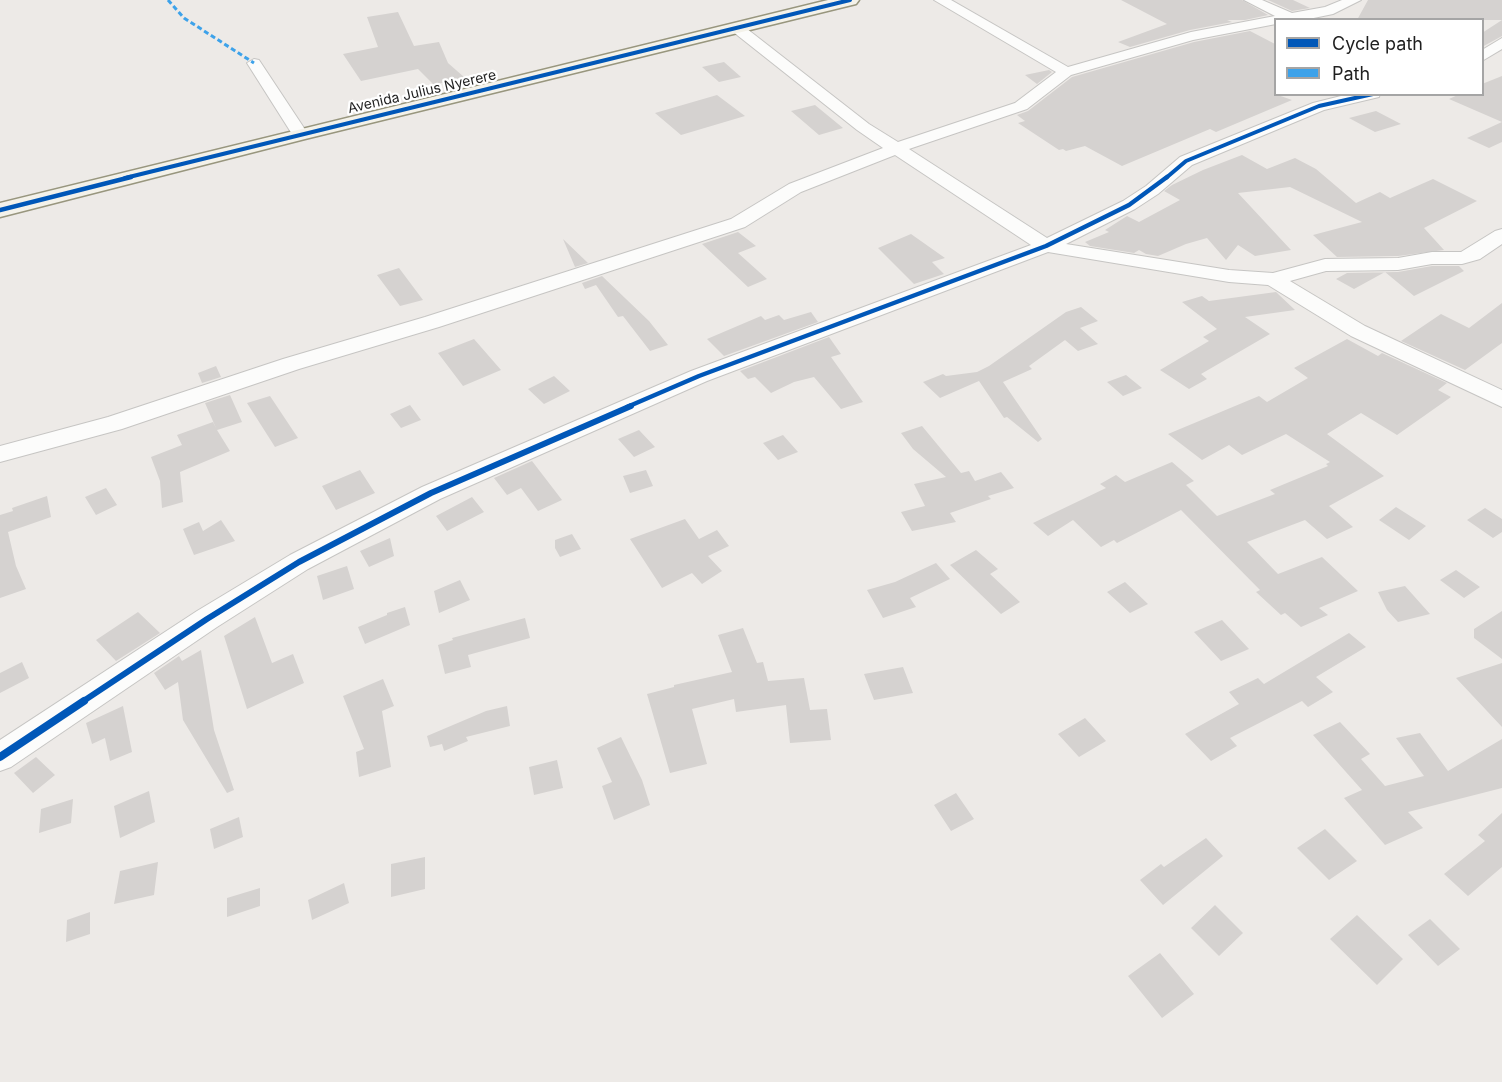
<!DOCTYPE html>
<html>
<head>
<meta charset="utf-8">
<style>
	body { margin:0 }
	#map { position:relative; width:1502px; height:1082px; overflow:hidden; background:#edeae7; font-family:Inter,sans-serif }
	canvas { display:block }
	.legend { position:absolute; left:1274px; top:18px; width:210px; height:78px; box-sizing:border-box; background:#fff; border:2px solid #a5a5a5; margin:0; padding:8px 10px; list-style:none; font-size:18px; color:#1f1f1f }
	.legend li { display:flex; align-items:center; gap:12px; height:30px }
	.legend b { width:30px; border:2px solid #a5a5a5 }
</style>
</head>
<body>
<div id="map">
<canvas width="1502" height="1082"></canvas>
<ul class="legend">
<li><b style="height:8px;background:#0057b8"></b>Cycle path</li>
<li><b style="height:8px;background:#3da2ea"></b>Path</li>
</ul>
</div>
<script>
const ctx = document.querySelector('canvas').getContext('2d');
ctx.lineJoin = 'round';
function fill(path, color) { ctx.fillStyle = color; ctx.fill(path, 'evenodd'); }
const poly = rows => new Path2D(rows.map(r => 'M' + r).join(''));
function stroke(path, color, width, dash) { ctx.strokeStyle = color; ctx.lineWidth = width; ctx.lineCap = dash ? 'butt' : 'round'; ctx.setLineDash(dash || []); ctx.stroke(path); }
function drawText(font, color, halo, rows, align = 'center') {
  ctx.font = font + ' Inter,sans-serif'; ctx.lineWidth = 4.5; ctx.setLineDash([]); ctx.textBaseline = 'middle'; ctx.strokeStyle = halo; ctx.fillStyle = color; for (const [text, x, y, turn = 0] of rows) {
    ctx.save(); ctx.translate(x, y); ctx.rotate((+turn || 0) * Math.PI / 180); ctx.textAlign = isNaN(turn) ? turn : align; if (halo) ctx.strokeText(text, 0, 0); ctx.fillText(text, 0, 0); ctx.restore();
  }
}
fill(poly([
	[1121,0,1242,0,1268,15,1245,20,1227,20,1232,22,1190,30,1130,47,1118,42,1167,24],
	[1268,0,1293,0,1310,8,1292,11],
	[1368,0,1502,0,1502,20,1357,20],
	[398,12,414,46,439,42,448,63,464,77,434,85,418,69,361,81,343,54,378,47,367,17],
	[1502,20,1502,36,1482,47,1482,33],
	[1250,31,1275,44,1275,94,1292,100,1216,132,1210,129,1122,166,1085,146,1066,151,1063,149,1059,150,1018,123,1025,121,1017,115,1028,111,1072,77,1194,42],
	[724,62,741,77,719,82,702,67],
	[1049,70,1052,72,1037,84,1025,75],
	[1502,76,1502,122,1449,99,1460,94,1482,94,1482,84],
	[717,95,745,116,681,135,655,113],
	[815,105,843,128,819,135,791,111],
	[1376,111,1401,124,1375,132,1349,118],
	[1502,122,1502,142,1489,148,1467,138],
	[1242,155,1267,169,1295,158,1316,169,1356,203,1380,192,1390,198,1433,179,1477,201,1424,228,1444,250,1398,256,1337,257,1313,235,1362,222,1290,187,1238,193,1291,250,1255,256,1238,245,1226,260,1207,238,1186,244,1158,256,1146,254,1139,250,1134,253,1090,246,1085,242,1109,232,1105,230,1127,216,1139,222,1180,200,1164,191,1172,185,1203,170],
	[738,232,756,246,738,253,767,279,748,287,702,244],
	[911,234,945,258,932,262,944,274,914,284,878,248],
	[563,239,588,263,575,267],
	[1432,266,1459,266,1464,271,1414,296,1385,272,1354,289,1336,279,1347,273,1398,272],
	[399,268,423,300,400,306,377,275],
	[602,276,649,321,668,345,650,351,623,316,618,317,596,285,585,289,582,283],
	[1276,292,1295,310,1245,317,1270,334,1201,374,1207,379,1189,389,1160,370,1209,341,1203,337,1217,329,1182,302,1202,296,1209,301],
	[1502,303,1502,343,1465,370,1401,341,1441,314,1469,328],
	[1081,307,1098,321,1080,328,1098,344,1078,351,1065,340,1029,366,1032,369,1003,382,1042,439,1038,442,1007,417,1004,418,979,381,940,398,923,382,943,374,946,376,977,372,989,366,1066,312],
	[811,312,818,322,724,356,707,339,761,316,765,320,779,315,784,320],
	[829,337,841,354,831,357,863,402,841,409,814,377,794,382,771,393,755,377,748,379,740,371],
	[474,339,501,370,463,386,438,353],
	[1347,339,1378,356,1382,353,1447,383,1438,390,1451,397,1397,435,1361,413,1327,434,1384,476,1329,506,1353,527,1327,539,1305,520,1247,542,1278,574,1322,557,1358,591,1319,608,1328,615,1301,627,1285,613,1281,615,1256,592,1260,590,1181,510,1117,543,1114,540,1101,547,1073,520,1048,536,1033,523,1106,488,1100,484,1116,475,1125,482,1172,462,1194,481,1186,485,1217,516,1275,494,1270,490,1328,466,1326,464,1330,462,1286,434,1242,455,1229,445,1202,460,1168,434,1259,396,1267,402,1308,378,1294,368],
	[216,366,221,377,202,383,198,373],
	[1126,375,1142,388,1123,396,1107,382],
	[554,376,570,391,544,404,528,389],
	[230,395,242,422,217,430,230,451,180,472,183,502,162,508,160,481,151,457,182,445,177,435,213,422,216,428,205,403],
	[270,396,298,438,275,447,247,403],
	[410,405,421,420,401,428,390,414],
	[922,426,961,473,969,471,975,481,1001,472,1014,488,988,496,991,499,950,513,956,522,912,531,901,512,925,506,914,484,946,477,913,449,901,433],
	[639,430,655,447,634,457,618,439],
	[783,435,798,452,778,460,763,443],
	[532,461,562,500,538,511,521,488,507,495,494,478],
	[360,470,375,493,336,510,322,486],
	[646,470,653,486,630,493,623,476],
	[106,488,117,505,96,515,85,497],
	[47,496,51,517,8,532,16,566,26,589,0,598,0,515,13,511,12,508],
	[472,497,484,512,447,531,436,516],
	[1396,507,1426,526,1409,540,1379,520],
	[1485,508,1502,519,1502,532,1493,538,1467,520],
	[685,519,699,539,717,530,729,546,708,556,722,571,702,584,692,573,662,588,630,539],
	[221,520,235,541,194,555,183,529,199,522,203,531],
	[572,534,581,549,560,557,555,548,555,540],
	[390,538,394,556,369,567,360,551],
	[976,550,998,569,990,574,1020,602,1001,614,950,565],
	[936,563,950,579,910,598,916,607,883,618,867,590,895,582],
	[347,566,354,589,323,600,317,576],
	[1456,570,1480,587,1464,598,1440,580],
	[460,580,470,600,439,613,434,591],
	[1125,582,1148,604,1130,613,1107,592],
	[1405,586,1430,614,1398,622,1387,610,1378,592],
	[405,607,410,625,365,644,358,627,387,615,387,613],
	[1502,611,1502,659,1474,638,1474,629],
	[138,612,160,633,116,661,96,640],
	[255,617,272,663,293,654,304,683,247,709,224,636],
	[525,618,530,638,468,655,471,667,445,674,438,645,453,640,452,638],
	[1222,620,1249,649,1221,661,1194,632],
	[743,628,757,663,763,662,768,681,804,678,810,710,827,709,831,740,790,743,786,705,736,712,734,699,692,709,707,764,670,773,647,694,674,687,674,685,732,672,718,635],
	[1349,633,1366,647,1316,677,1333,692,1308,707,1302,701,1230,738,1237,746,1211,761,1185,734,1239,704,1229,692,1258,678,1264,684],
	[201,650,214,730,234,790,227,793,183,720,178,682,165,690,154,673,179,656,182,661],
	[22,662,29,678,0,693,0,673],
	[1502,663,1502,727,1456,678],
	[903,667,913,693,874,700,864,674],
	[383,679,394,706,382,711,391,767,359,777,356,752,364,749,343,696],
	[123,706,132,752,110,761,105,738,92,744,86,723],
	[507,706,510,726,466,737,468,741,444,751,442,744,430,747,427,736,486,711],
	[1085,718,1106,741,1079,757,1058,734],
	[1340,722,1370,754,1361,759,1385,786,1424,776,1396,738,1420,733,1448,771,1502,739,1502,788,1408,812,1423,828,1385,845,1344,798,1362,790,1313,735],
	[621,737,642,780,650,805,614,820,602,786,612,782,597,748],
	[36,757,55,775,33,793,14,773],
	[557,760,563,788,534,795,529,767],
	[149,791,155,822,120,838,114,806],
	[956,793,974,819,951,831,934,805],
	[73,799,71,823,39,833,41,809],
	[1502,813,1502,867,1468,896,1444,874,1485,841,1478,835],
	[239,817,243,837,214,849,210,829],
	[1325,829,1357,861,1329,880,1297,848],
	[1206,838,1223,856,1163,905,1140,880,1161,864,1164,867],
	[425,857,425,889,391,897,391,864],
	[158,862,154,895,114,904,120,871],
	[344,883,349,903,312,920,308,900],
	[260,888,260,906,227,917,227,898],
	[1215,905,1243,933,1219,956,1191,928],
	[90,912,90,934,66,942,67,920],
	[1357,915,1403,959,1377,985,1330,939],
	[1430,919,1460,949,1438,966,1408,935],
	[1160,953,1194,994,1162,1018,1128,976]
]), '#d5d2d0');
const street = poly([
	[934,0,951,0,1068,67,1191,32,1275,16,1244,0,1262,0,1292,13,1325,7,1342,0,1361,0,1333,14,1304,20,1276,20,1276,24,1193,40,1071,75,1027,109,909,149,1047,238,1123,201,1146,186,1180,157,1313,103,1349,94,1380,94,1379,97,1324,110,1192,165,1158,194,1135,209,1066,244,1229,270,1273,273,1325,259,1398,258,1432,252,1461,252,1495,231,1502,229,1502,244,1480,259,1462,264,1432,264,1398,270,1326,271,1290,281,1365,326,1502,390,1502,407,1351,336,1268,285,1229,282,1048,252,707,381,440,499,308,569,217,627,11,767,0,771,0,740,197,611,290,555,422,487,691,371,1031,245,895,155,801,192,745,227,439,327,299,369,122,429,0,462,0,446,108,417,283,359,425,317,731,219,789,184,883,148,857,130,732,31,730,28,732,25,742,25,869,124,898,142,1015,103,1056,72,934,0],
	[1502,38,1502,49,1482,61,1482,50,1502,38],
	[254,59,259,60,308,134,306,138,300,139,292,134,247,63,254,59]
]);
const secondary = poly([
	[828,0,859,0,856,4,305,139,0,217,0,203,828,0]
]);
stroke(street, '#c6c5c3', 2);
stroke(secondary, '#98967e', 3);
fill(street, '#fcfcfb');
fill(secondary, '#f4f2ea');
stroke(poly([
	[168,0,184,18,254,63]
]), '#3da2ea', 3, [5, 3]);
stroke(poly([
	[125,178,850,0],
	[1166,178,1186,161,1319,106,1373,94]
]), '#0057b8', 4);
stroke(poly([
	[0,210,131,177],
	[627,407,699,376,1046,246,1129,205,1167,177]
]), '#0057b8', 4.5);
stroke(poly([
	[82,702,207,619,299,562,431,493,631,406]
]), '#0057b8', 6);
stroke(poly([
	[0,757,84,701]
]), '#0057b8', 8);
drawText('14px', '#1f1f1f', '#fff', [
	["Avenida Julius Nyerere",422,92,-13]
]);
</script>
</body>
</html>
